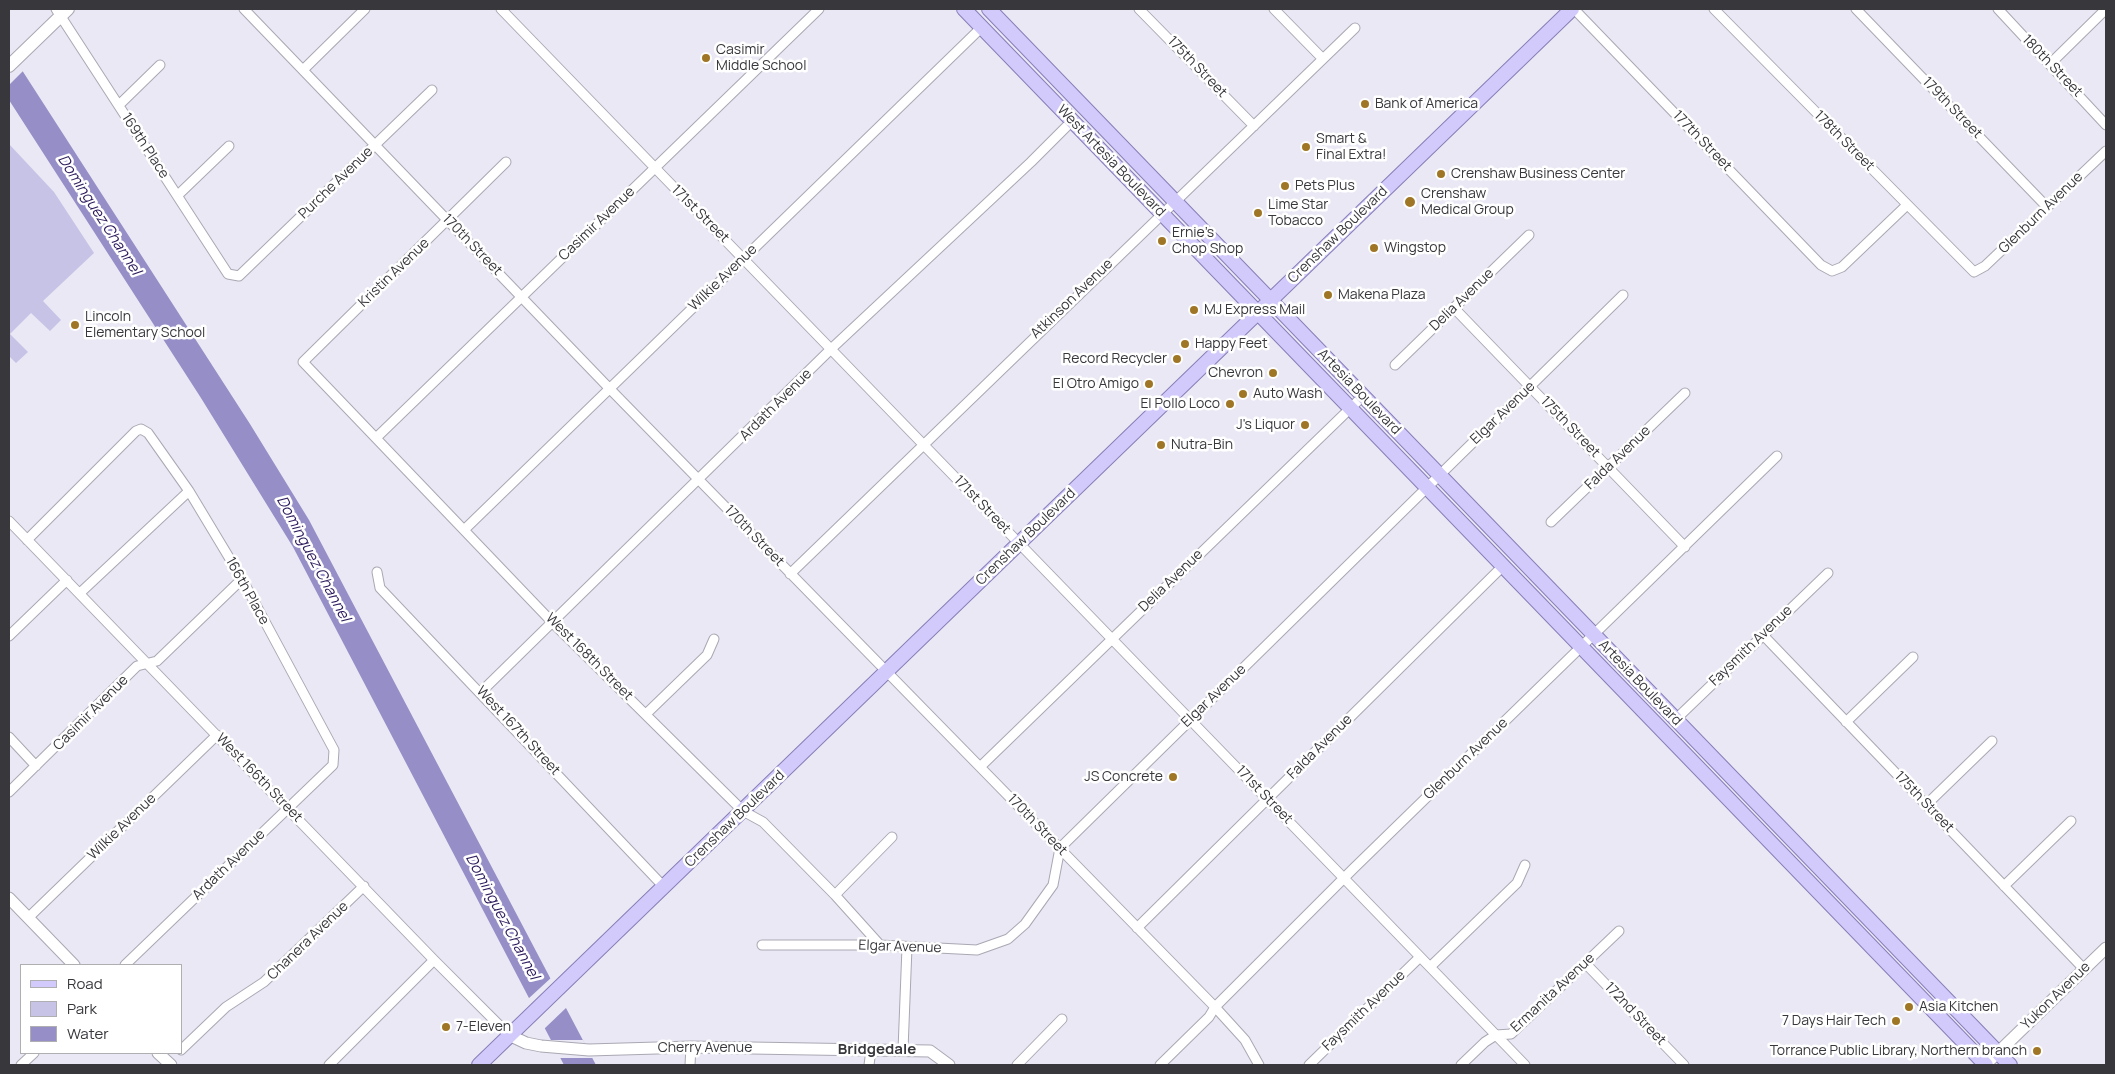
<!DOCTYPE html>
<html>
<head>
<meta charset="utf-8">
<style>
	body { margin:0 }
	#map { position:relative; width:2115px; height:1074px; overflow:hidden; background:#e9e8f4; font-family:Manrope,sans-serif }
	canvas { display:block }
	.frame { position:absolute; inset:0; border:10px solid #38373c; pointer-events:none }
	.legend { position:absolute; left:20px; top:964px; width:162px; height:90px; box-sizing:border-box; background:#fff; border:1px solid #afafb1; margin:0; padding:6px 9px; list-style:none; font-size:15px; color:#38373c }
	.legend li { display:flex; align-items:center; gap:10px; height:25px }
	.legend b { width:25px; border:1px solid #afafb1 }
</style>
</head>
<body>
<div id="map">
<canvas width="2115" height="1074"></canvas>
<div class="frame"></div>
<ul class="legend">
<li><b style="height:6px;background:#d1cafb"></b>Road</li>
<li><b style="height:14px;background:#c7c3e7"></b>Park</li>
<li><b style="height:14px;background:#968fc7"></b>Water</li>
</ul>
</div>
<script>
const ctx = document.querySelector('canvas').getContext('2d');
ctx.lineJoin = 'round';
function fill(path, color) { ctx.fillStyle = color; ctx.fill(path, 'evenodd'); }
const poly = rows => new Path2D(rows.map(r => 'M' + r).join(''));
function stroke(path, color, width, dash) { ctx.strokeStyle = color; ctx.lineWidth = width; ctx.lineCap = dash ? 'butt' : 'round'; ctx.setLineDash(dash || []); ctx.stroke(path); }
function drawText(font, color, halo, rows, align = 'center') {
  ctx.font = font + ' Manrope,sans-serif'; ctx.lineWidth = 5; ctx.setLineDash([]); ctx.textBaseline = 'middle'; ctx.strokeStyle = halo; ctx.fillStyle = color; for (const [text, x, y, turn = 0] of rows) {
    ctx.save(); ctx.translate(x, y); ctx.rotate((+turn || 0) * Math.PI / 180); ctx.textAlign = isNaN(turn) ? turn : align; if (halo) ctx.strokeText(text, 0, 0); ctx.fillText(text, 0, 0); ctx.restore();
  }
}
fill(poly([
	[9,144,54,192,94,253,43,301,61,320,50,331,31,313,10,334,28,352,16,363,9,356]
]), '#c7c3e7');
fill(poly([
	[9,50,250,424,309,520,596,1065,564,1065,293,547,201,398,9,100]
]), '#968fc7');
fill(poly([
	[10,49,24,70,9,85,9,50],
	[552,977,567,1007,544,1029,528,999],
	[549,1040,583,1040,593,1058,558,1058]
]), '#e9e8f4');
const minor = poly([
	[56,9,228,274,239,276,432,90],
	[244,9,609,388,1215,1007,1245,1040,1259,1065],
	[501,9,1525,1065],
	[1139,9,1254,126],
	[1274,9,1323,59],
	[1574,9,1821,265,1832,271,1842,267,1907,205],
	[1714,9,1974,272,1985,266,2106,151],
	[1856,9,2047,207],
	[1998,9,2106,125],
	[2050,64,2106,9],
	[303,70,365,9],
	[119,105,160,65],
	[506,162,303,362,552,622,743,811,763,822,835,895,880,945],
	[178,195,229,146],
	[1454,308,1685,547],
	[1395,365,1529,235],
	[376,438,819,9],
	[9,521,434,960,509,1035],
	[1551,522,1685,393],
	[464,530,982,27],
	[27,540,136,431,141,429,148,433,189,491,242,579,334,750,333,765,125,965],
	[377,572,380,588,664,887],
	[790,574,1355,28],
	[80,593,189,491],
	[1763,635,2084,969],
	[9,636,67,580],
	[481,692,831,349,1031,162,1073,120],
	[646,714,707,655,714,639],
	[1675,720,1828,573],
	[1846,722,1913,657],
	[9,737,36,766],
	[980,767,1363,396],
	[9,792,137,666,157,661,242,579],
	[1926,805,1992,741],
	[2004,886,2071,821],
	[835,895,892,837],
	[28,918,217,735],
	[1137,928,1504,565],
	[762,945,880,945,977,950,1008,939,1025,924,1053,885,1060,848,1623,295],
	[1585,963,1684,1065],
	[1430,967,1517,883,1525,865],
	[181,1050,226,1007,264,982,364,886],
	[903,1050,907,947],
	[21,1065,34,1053],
	[329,1065,434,960],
	[690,1065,691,1047],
	[869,1065,871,1050],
	[1017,1065,1062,1019],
	[1160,1065,1209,1017,1215,1007,1353,869,1777,456],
	[1309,1065,1420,957],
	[1461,1065,1485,1042,1496,1035,1511,1034,1619,931]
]);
const tertiary = poly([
	[9,898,74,965],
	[509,1035,526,1043,541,1046,589,1050,691,1047,930,1051,949,1065],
	[158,1053,171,1065],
	[1985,1065,2106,948]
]);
const secondary = poly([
	[9,66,68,9]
]);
const primary = poly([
	[964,9,1986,1065],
	[989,9,2010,1065],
	[479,1065,1572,9]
]);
stroke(minor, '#a9a8b3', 11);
stroke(tertiary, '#a9a8b3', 13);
stroke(secondary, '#a9a8b3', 14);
stroke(primary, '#887fb7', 16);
stroke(minor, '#fff', 9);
stroke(tertiary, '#fff', 11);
stroke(secondary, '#fff', 12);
stroke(primary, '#d1cafb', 14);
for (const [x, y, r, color] of [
	[706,58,5,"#9f7625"],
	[1365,104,5,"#9f7625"],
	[1306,147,5,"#9f7625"],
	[1441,174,5,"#9f7625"],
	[1285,186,5,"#9f7625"],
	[1410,202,6,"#9f7625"],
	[1258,213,5,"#9f7625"],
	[1162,241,5,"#9f7625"],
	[1374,248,5,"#9f7625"],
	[1328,295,5,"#9f7625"],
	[1194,310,5,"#9f7625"],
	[75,325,5,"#9f7625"],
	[1185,344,5,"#9f7625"],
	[1177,359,5,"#9f7625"],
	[1273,373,5,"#9f7625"],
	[1149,384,5,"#9f7625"],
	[1243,394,5,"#9f7625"],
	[1230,404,5,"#9f7625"],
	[1305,425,5,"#9f7625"],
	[1161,445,5,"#9f7625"],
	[1173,777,5,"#9f7625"],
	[1909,1007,5,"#9f7625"],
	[1896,1021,5,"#9f7625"],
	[446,1027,5,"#9f7625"],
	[2037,1051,5,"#9f7625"]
]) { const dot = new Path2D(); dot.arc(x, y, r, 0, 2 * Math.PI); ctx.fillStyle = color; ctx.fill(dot); stroke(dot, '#fff', 2); }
drawText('14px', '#38373c', '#fff', [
	["Casimir",716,50],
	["Middle School",716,66],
	["Bank of America",1375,104],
	["Smart &",1316,139],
	["Final Extra!",1316,155],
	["Crenshaw Business Center",1451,174],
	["Pets Plus",1295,186],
	["Crenshaw",1421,194],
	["Medical Group",1421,210],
	["Lime Star",1268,205],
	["Tobacco",1268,221],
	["Ernie’s",1172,233],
	["Chop Shop",1172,249],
	["Wingstop",1384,248],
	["Makena Plaza",1338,295],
	["MJ Express Mail",1204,310],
	["Lincoln",85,317],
	["Elementary School",85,333],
	["Happy Feet",1195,344],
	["Record Recycler",1167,359,"right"],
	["Chevron",1263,373,"right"],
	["El Otro Amigo",1139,384,"right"],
	["Auto Wash",1253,394],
	["El Pollo Loco",1220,404,"right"],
	["J's Liquor",1295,425,"right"],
	["Nutra-Bin",1171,445],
	["JS Concrete",1163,777,"right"],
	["Asia Kitchen",1919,1007],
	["7 Days Hair Tech",1886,1021,"right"],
	["7-Eleven",456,1027],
	["Torrance Public Library, Northern branch",2027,1051,"right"]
], 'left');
drawText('14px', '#38373c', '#fff', [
	["180th Street",2052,66,46],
	["175th Street",1197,67,46],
	["179th Street",1952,108,46],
	["177th Street",1702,141,46],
	["178th Street",1844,141,45],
	["169th Place",145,146,57],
	["West Artesia Boulevard",1111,161,46],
	["Purche Avenue",336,183,-44],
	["Glenburn Avenue",2041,213,-44],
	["171st Street",700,214,45],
	["Casimir Avenue",597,224,-44],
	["Crenshaw Boulevard",1338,235,-44],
	["170th Street",472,245,46],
	["Kristin Avenue",394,273,-44],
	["Wilkie Avenue",723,278,-44],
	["Atkinson Avenue",1072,299,-44],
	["Delia Avenue",1462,300,-44],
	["Artesia Boulevard",1359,392,46],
	["Ardath Avenue",776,405,-45],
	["Elgar Avenue",1503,413,-44],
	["175th Street",1570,427,46],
	["Falda Avenue",1618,458,-44],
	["171st Street",982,505,46],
	["170th Street",754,536,46],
	["Crenshaw Boulevard",1026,537,-44],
	["Delia Avenue",1171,581,-44],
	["166th Place",247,591,61],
	["Faysmith Avenue",1751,646,-44],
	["West 168th Street",589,657,45],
	["Artesia Boulevard",1640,683,46],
	["Elgar Avenue",1214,696,-44],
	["Casimir Avenue",91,713,-45],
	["West 167th Street",518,731,47],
	["Falda Avenue",1320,747,-45],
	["Glenburn Avenue",1466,759,-44],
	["West 166th Street",259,778,46],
	["171st Street",1264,795,46],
	["175th Street",1924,802,46],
	["Crenshaw Boulevard",735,819,-44],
	["170th Street",1037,825,46],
	["Wilkie Avenue",122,827,-44],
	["Ardath Avenue",229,865,-44],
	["Chanera Avenue",308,941,-44],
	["Elgar Avenue",900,947,2],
	["Ermanita Avenue",1553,993,-43],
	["Yukon Avenue",2056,996,-44],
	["Faysmith Avenue",1364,1011,-44],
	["172nd Street",1635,1014,46],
	["Cherry Avenue",705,1048]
]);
drawText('italic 15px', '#2b185b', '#fff', [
	["Dominguez Channel",99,215,57],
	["Dominguez Channel",313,559,62],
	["Dominguez Channel",502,917,62]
]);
drawText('bold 15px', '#38373c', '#fff', [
	["Bridgedale",877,1050]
]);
</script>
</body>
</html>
